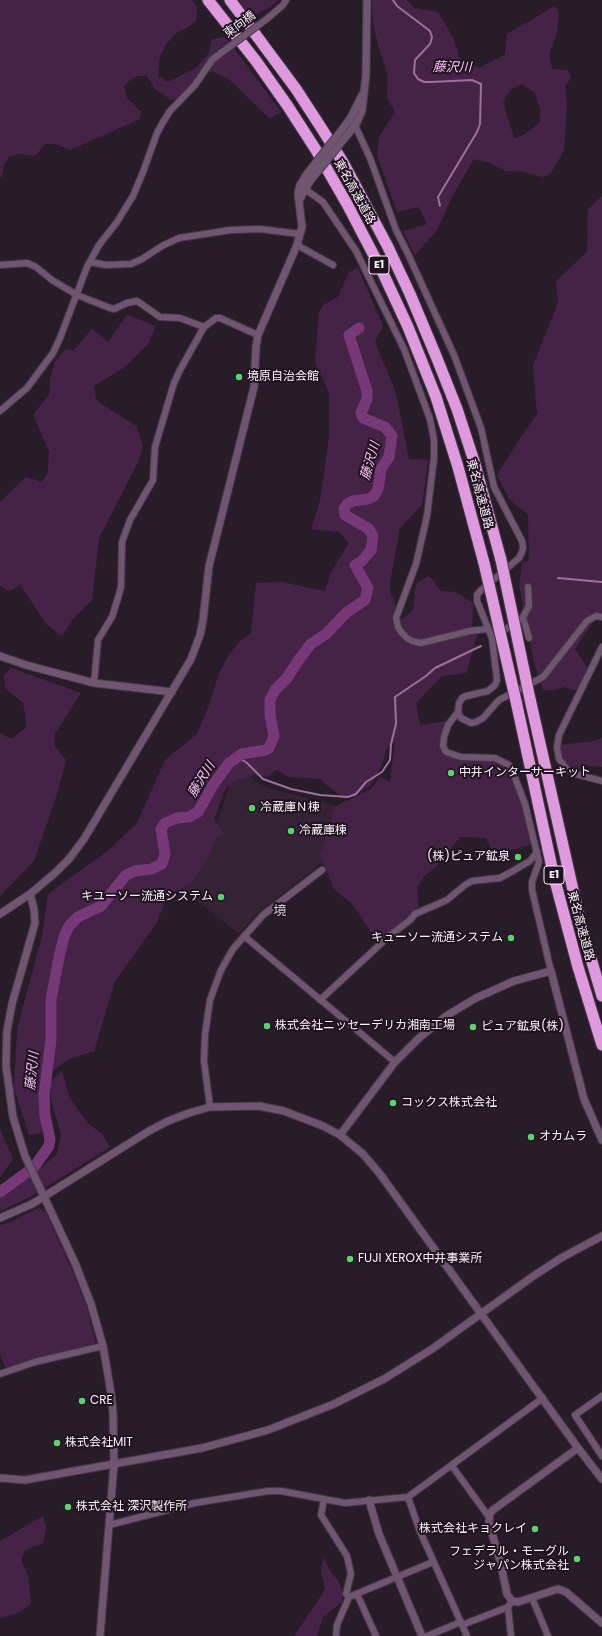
<!DOCTYPE html>
<html>
<head>
<meta charset="utf-8">
<style>
	body { margin:0 }
	canvas { display:block; background:#291c29 }
</style>
</head>
<body>
<canvas width="602" height="1636"></canvas>
<script>
const ctx = document.querySelector('canvas').getContext('2d');
ctx.lineJoin = 'round';
function fill(path, color) { ctx.fillStyle = color; ctx.fill(path, 'evenodd'); }
const poly = rows => new Path2D(rows.map(r => 'M' + r).join(''));
function stroke(path, color, width, dash) { ctx.strokeStyle = color; ctx.lineWidth = width; ctx.lineCap = dash ? 'butt' : 'round'; ctx.setLineDash(dash || []); ctx.stroke(path); }
function drawText(font, color, halo, rows, align = 'center') {
  ctx.font = font + ' Poppins,"Noto Sans JP",sans-serif'; ctx.lineWidth = 4; ctx.setLineDash([]); ctx.textBaseline = 'middle'; ctx.strokeStyle = halo; ctx.fillStyle = color; for (const [text, x, y, turn = 0] of rows) {
    ctx.save(); ctx.translate(x, y); ctx.rotate((+turn || 0) * Math.PI / 180); ctx.textAlign = isNaN(turn) ? turn : align; if (halo) ctx.strokeText(text, 0, 0); ctx.fillText(text, 0, 0); ctx.restore();
  }
}
fill(poly([
	[248,773,256,782,268,788,337,806,321,863,257,914,239,934,176,883,215,832,232,777]
]), '#352335');
fill(poly([
	[0,0,192,0,197,7,196,21,185,29,176,33,167,43,160,56,158,76,168,82,196,68,209,53,212,39,223,37,227,39,281,112,270,119,230,80,212,71,206,73,177,99,171,100,155,89,147,76,138,76,130,80,124,86,127,98,141,112,140,119,70,150,56,144,45,144,35,156,20,154,9,157,4,165,2,176,0,178],
	[238,0,279,0,270,7,251,17],
	[372,0,407,0,414,8,438,12,453,37,460,59,479,68,505,55,507,34,555,6,559,14,557,32,549,55,552,69,568,70,571,78,565,86,567,104,564,150,550,175,542,177,523,172,506,171,490,163,474,159,454,193,437,230,415,255,403,231,427,224,419,207,397,212,377,155,379,137,395,112,387,98,388,75,378,45,373,24],
	[522,84,535,93,540,109,540,122,525,134,514,138,503,102,510,90],
	[602,196,602,616,593,622,575,649,587,667,586,678,580,689,572,690,564,687,554,690,543,690,534,663,519,585,522,563,529,561,528,515,509,499,497,475,521,437,537,414,533,365,558,303,556,281,587,252,588,209],
	[358,268,383,326,375,342,396,393,409,459,428,460,422,505,400,528,390,582,390,592,401,619,408,615,413,610,416,584,428,576,433,580,441,591,455,592,473,603,472,626,478,633,466,673,442,676,416,703,420,725,448,721,441,743,443,755,474,761,494,761,508,769,527,818,525,818,532,844,513,850,491,849,486,838,460,837,438,865,424,876,417,888,419,911,378,942,352,904,334,889,320,856,335,807,371,789,380,777,390,782,395,742,387,748,380,770,370,786,345,799,325,784,321,779,290,777,276,770,267,777,254,775,235,781,227,787,223,794,214,819,223,833,216,838,209,856,194,880,166,900,156,924,115,981,94,1051,67,1060,40,1081,42,1133,29,1135,14,1088,17,1029,42,936,48,894,109,850,137,823,165,760,197,734,208,708,218,676,227,658,240,641,251,633,256,583,282,582,325,591,331,572,349,543,339,532,311,529,320,501,329,437,329,393,315,362,319,312,323,305,338,297,349,272],
	[127,315,156,326,148,344,125,367,94,386,96,399,101,404,136,426,143,446,139,460,99,538,92,600,73,619,62,636,46,624,20,584,13,590,7,591,0,586,0,502,26,477,42,482,48,472,49,451,33,415,50,393,50,380,55,361,66,349,73,351,92,329,108,342],
	[11,668,81,693,55,734,54,745,66,760,58,791,34,861,0,896,0,733,11,739,26,728,25,713,23,703,5,688,4,676],
	[602,738,602,767,583,765,579,772,567,766,561,755,560,745,594,741],
	[62,1071,69,1096,80,1113,89,1124,102,1134,110,1147,30,1197,0,1211,0,1197,39,1170,57,1154,61,1134,51,1100,50,1088,51,1081],
	[0,1129,13,1159,0,1177],
	[39,1208,45,1211,71,1267,87,1307,96,1344,36,1359,6,1368,0,1355,0,1225,8,1223],
	[43,1516,46,1528,43,1543,25,1550,21,1560,28,1576,31,1604,18,1613,0,1618,0,1541],
	[323,1557,332,1574,338,1580,342,1591,342,1602,323,1617,317,1636,294,1636,323,1593,325,1587,321,1572]
]), '#452346');
stroke(poly([
	[393,0,397,6,430,31,432,37,430,44,415,60,414,73,418,79,424,82,431,82,472,80,481,84,480,124,477,132,438,197,440,206],
	[558,578,602,582],
	[238,757,247,763,263,779,291,789,320,795,348,797,356,794,366,782,382,772,390,760,391,744,396,724,395,697,426,676,435,668,481,646]
]), '#9e6f9f', 2);
stroke(poly([
	[0,1192,34,1167,49,1146,50,1139,45,1116,44,1095,51,1040,51,999,60,953,64,937,69,926,78,917,101,906,126,875,135,871,151,869,162,864,165,854,161,829,165,823,177,818,189,817,198,812,213,785,229,763,242,754,266,750,269,748,274,736,270,715,270,700,275,690,287,678,300,658,311,644,326,634,346,613,365,600,368,588,355,565,362,561,371,550,373,537,369,529,345,515,344,509,347,504,353,501,368,499,374,496,378,489,381,469,389,457,392,436,385,427,363,418,361,413,367,399,367,391,349,335,359,328]
]), '#773878', 11);
const minor = poly([
	[268,18,283,5,286,0],
	[353,121,370,158,396,230,408,254,454,355,481,428,494,487,522,541,523,547,522,552,519,558,480,591,477,595,477,601,492,638,497,680,495,685,488,691,466,696,462,698,459,703,458,712,461,718,471,723,476,722,483,718,499,700,543,677,587,621,596,616,602,617],
	[305,189,323,202,356,251,404,349,430,419,434,440,434,458,427,516,416,564,396,618,398,627,401,632,407,638,412,641,421,643,470,631,487,629],
	[297,245,333,265],
	[90,262,106,265,131,264,142,259,162,246,179,238,231,230,260,229,300,234],
	[0,265,27,263,36,267,52,280,77,295,110,308,114,309,127,303,137,301,160,317,180,318,204,327],
	[0,411,27,388,53,353,60,338,87,267,99,245,117,222,133,196,143,172,157,133,163,122,170,111,195,85,212,60,225,50],
	[523,617,529,638],
	[499,633,511,626,523,617,529,606,528,587],
	[602,647,559,735,557,747,559,759,567,769,572,773,602,781],
	[94,683,98,640,112,617,118,598,121,587,122,542,130,520,153,480,155,447,174,383,180,370,204,327,216,318,220,318,258,335],
	[458,712,448,725,444,737,443,746,446,752,461,757,495,758,509,765,512,770,525,804,539,862,532,882,532,890,551,971],
	[244,936,395,1062],
	[320,1000,388,937,410,920,415,914,447,900,465,885,472,881,500,878,511,872,530,861,537,852],
	[210,1107,204,1061,205,1035,210,1000,221,970,233,949,263,915,322,870],
	[0,1374,35,1362,103,1346],
	[602,1396,575,1415,602,1456],
	[452,1466,489,1517],
	[408,1497,419,1529,467,1636],
	[324,1499,321,1515,347,1556,351,1574,346,1594,349,1597],
	[109,1525,195,1503,268,1491,281,1491,345,1503,408,1497,543,1398],
	[357,1594,376,1636],
	[532,1598,548,1636],
	[508,1607,511,1636],
	[462,1625,508,1607,512,1601],
	[336,1636,337,1625,349,1597,433,1562],
	[427,1636,461,1622]
]);
const tertiary = poly([
	[344,127,351,117,362,95],
	[349,133,356,124,362,111,366,75,367,0],
	[300,199,310,181],
	[0,656,26,665,94,683,172,692],
	[30,894,34,909,35,923,12,1004,7,1031,6,1066,13,1117,25,1156,75,1263,91,1304,103,1346,111,1393,113,1412,114,1464,100,1636],
	[0,914,30,894,55,873,69,859,84,839,191,659,200,635,203,620,209,566,254,387,256,347,258,335,297,245,302,227,298,193,300,185,306,175],
	[340,1135,395,1062,419,1038,446,1016,476,998,514,981,551,971,584,1099,602,1140],
	[0,1218,32,1204,149,1131,168,1121,189,1113,210,1107,259,1106,284,1111,323,1126,340,1135,363,1154,380,1174,578,1448,602,1479],
	[578,1448,493,1510,490,1513,489,1522,501,1565,507,1594,512,1601,518,1602,558,1589,566,1592,602,1623],
	[0,1478,25,1480,202,1448,268,1430,334,1404,384,1379,432,1349,532,1277,561,1258,602,1236],
	[369,1500,379,1534,422,1636]
]);
const motorway = poly([
	[208,0,256,61,287,105,316,150,347,204,382,271,408,327,436,397,458,467,484,563],
	[230,0,296,89,322,129,344,164,388,247,410,294,436,356,457,409,474,461,501,560],
	[530,699,580,921,602,996],
	[516,701,554,877,578,967,602,1045]
]);
stroke(minor, '#463a46', 8);
stroke(tertiary, '#463a46', 9);
stroke(motorway, '#463a46', 13);
stroke(minor, '#705570', 6);
stroke(tertiary, '#705570', 7);
stroke(motorway, '#df9adf', 11);
const minorBridge = poly([
	[225,50,268,18]
]);
const tertiaryBridge = poly([
	[306,175,344,127],
	[310,181,349,133]
]);
const motorwayBridge = poly([
	[501,560,530,699],
	[484,563,516,701]
]);
stroke(minorBridge, '#463a46', 8, []);
stroke(tertiaryBridge, '#463a46', 9, []);
stroke(motorwayBridge, '#463a46', 13, []);
stroke(minorBridge, '#705570', 6);
stroke(tertiaryBridge, '#705570', 7);
stroke(motorwayBridge, '#df9adf', 11);
for (const [x, y, r, color] of [
	[239,377,4,"#5ad56e"],
	[451,773,4,"#5ad56e"],
	[252,808,4,"#5ad56e"],
	[291,831,4,"#5ad56e"],
	[518,857,4,"#5ad56e"],
	[221,897,4,"#5ad56e"],
	[511,938,4,"#5ad56e"],
	[267,1026,4,"#5ad56e"],
	[473,1027,4,"#5ad56e"],
	[393,1103,4,"#5ad56e"],
	[531,1137,4,"#5ad56e"],
	[350,1259,4,"#5ad56e"],
	[82,1401,4,"#5ad56e"],
	[57,1443,4,"#5ad56e"],
	[68,1507,4,"#5ad56e"],
	[535,1529,4,"#5ad56e"],
	[577,1559,4,"#5ad56e"]
]) { const dot = new Path2D(); dot.arc(x, y, r, 0, 2 * Math.PI); ctx.fillStyle = color; ctx.fill(dot); stroke(dot, '#20131f', 1.5); }
for (const [x, y, w] of [
	[379,265,20],
	[554,875,20]
]) { const box = new Path2D(); box.roundRect(x - w / 2, y - 9, w, 18, 3); ctx.fillStyle = '#20131f'; ctx.fill(box); stroke(box, '#f9f0f9', 1); }
drawText('bold 11px', '#f9f0f9', null, [
	["E1",379,265],
	["E1",554,875]
]);
drawText('12px', '#f9f0f9', '#20131f', [
	["東向橋",240,25,-36],
	["東名高速道路",354,192,61],
	["東名高速道路",479,494,75],
	["東名高速道路",580,926,75]
]);
drawText('12px', '#f9f0f9', '#20131f', [
	["境原自治会館",247,377],
	["中井インターサーキット",459,773],
	["冷蔵庫Ｎ棟",260,808],
	["冷蔵庫棟",299,831],
	["(株)ピュア鉱泉",510,857,"right"],
	["キユーソー流通システム",213,897,"right"],
	["キューソー流通システム",503,938,"right"],
	["株式会社ニッセーデリカ湘南工場",275,1026],
	["ピュア鉱泉(株)",481,1027],
	["コックス株式会社",401,1103],
	["オカムラ",539,1137],
	["FUJI XEROX中井事業所",358,1259],
	["CRE",90,1401],
	["株式会社MIT",65,1443],
	["株式会社 深沢製作所",76,1507],
	["株式会社キョクレイ",527,1529,"right"],
	["フェデラル・モーグル",569,1552,"right"],
	["ジャパン株式会社",569,1566,"right"]
], 'left');
drawText('italic 13px', '#f7c1f6', '#20131f', [
	["藤沢川",452,68,1],
	["藤沢川",371,461,-74],
	["藤沢川",202,780,-58],
	["藤沢川",33,1071,-84]
]);
drawText('13px', '#d6c4d5', '#20131f', [
	["境",280,912]
]);
</script>
</body>
</html>
